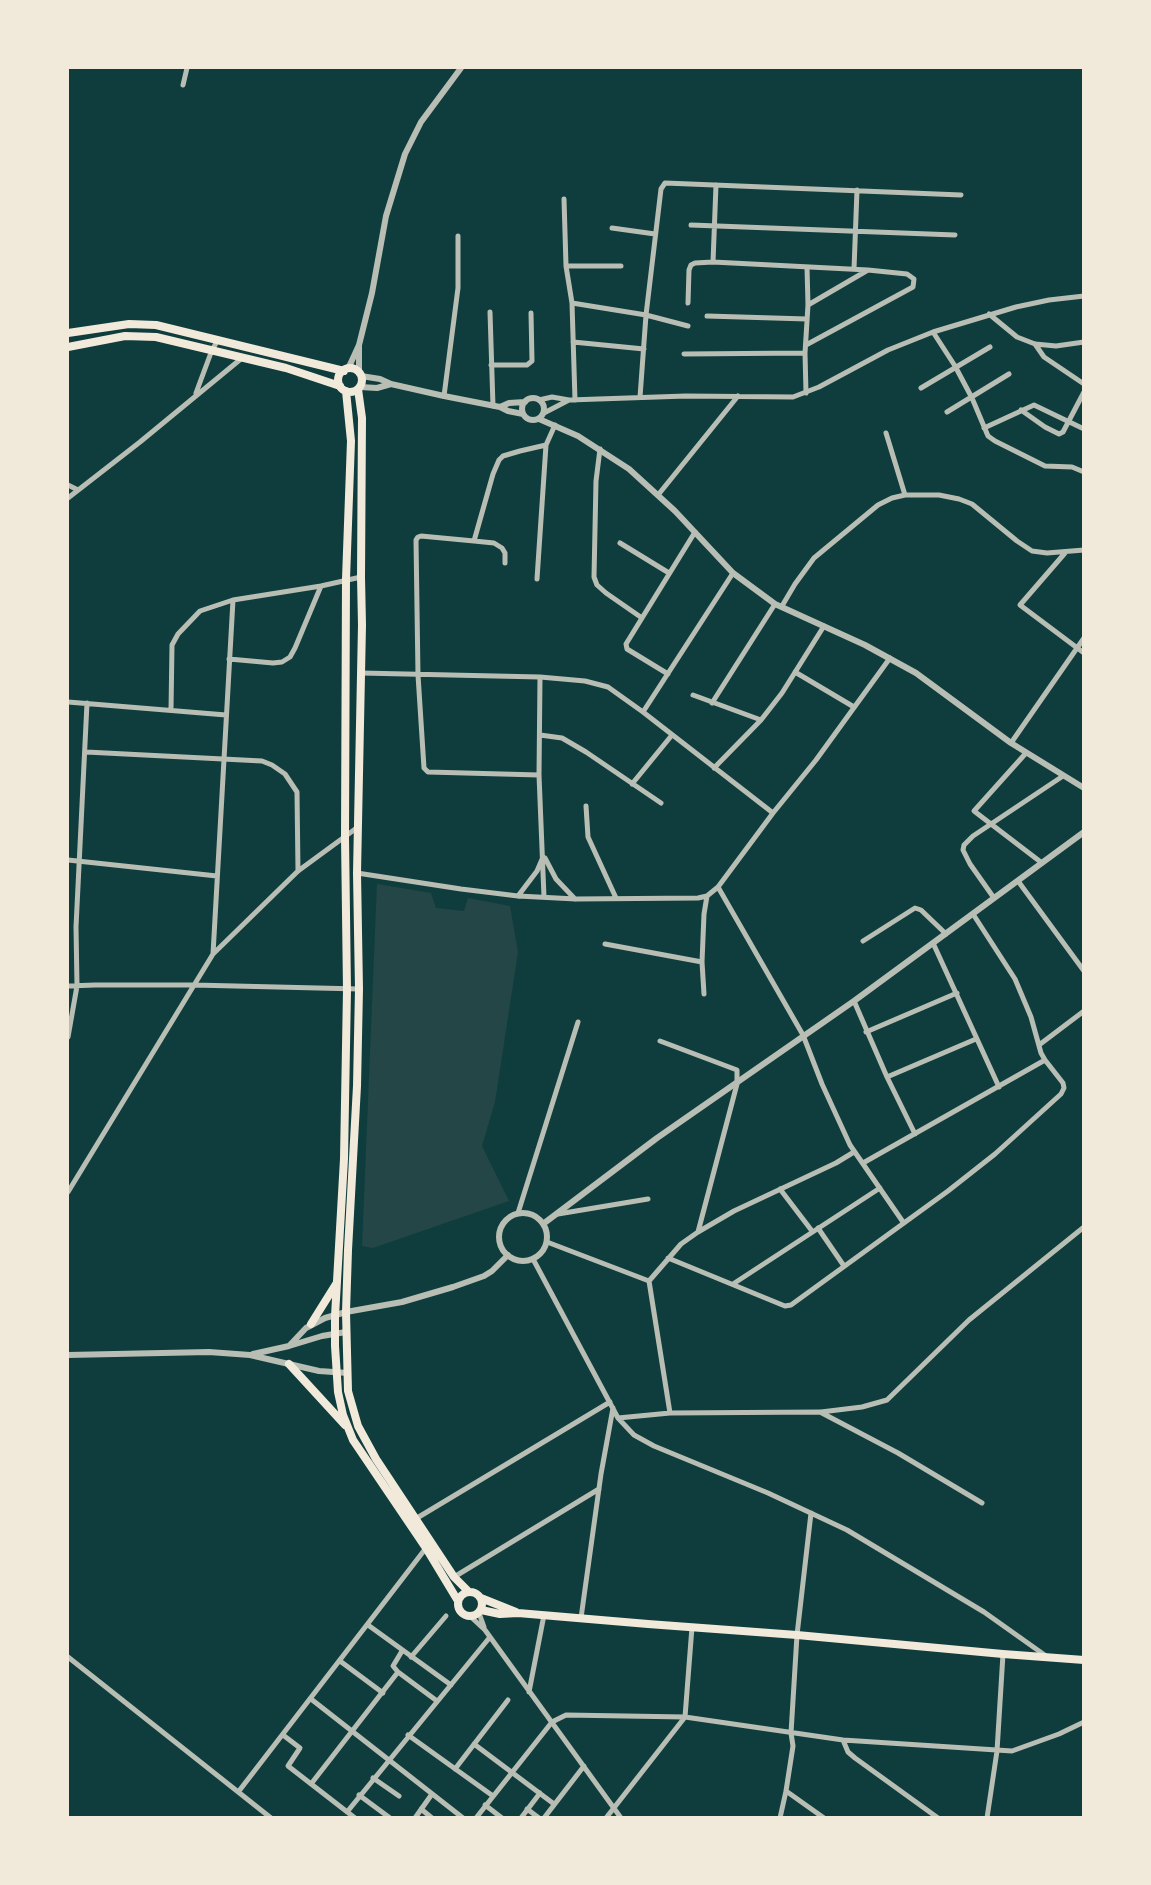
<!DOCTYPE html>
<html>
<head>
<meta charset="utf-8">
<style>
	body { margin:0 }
	#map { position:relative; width:1151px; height:1885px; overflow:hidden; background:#0f3d3e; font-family:Quicksand,sans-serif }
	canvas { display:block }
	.frame { position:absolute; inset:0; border:69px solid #f1e9da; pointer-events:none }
</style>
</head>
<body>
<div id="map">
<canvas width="1151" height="1885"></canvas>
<div class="frame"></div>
</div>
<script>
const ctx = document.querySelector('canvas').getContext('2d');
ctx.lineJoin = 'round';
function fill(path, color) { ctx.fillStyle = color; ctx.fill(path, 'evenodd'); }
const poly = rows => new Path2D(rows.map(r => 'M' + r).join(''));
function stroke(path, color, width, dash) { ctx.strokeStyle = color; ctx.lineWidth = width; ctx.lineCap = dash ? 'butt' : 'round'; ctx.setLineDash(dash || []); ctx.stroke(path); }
fill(poly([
	[377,884,431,893,436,908,464,911,468,898,510,906,518,952,495,1102,482,1146,509,1201,373,1248,362,1246]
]), '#244646');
stroke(poly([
	[183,85,187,68],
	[564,199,566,266,572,303,575,400],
	[691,225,955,235],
	[612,228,655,234],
	[713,262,716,185],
	[566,266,621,266],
	[854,269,857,190],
	[572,303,646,315,688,326],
	[688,303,689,270,691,265,695,263,713,262,868,270,907,274,914,279,913,287,806,345],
	[808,305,868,270],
	[490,312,493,406],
	[989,314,1017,337,1035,344,1056,346,1084,342],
	[707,316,807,319],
	[933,332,955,366,972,398,988,436,995,441,1045,466,1072,467,1084,472],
	[573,342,644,349],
	[1035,344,1044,357,1084,384],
	[684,354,805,353],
	[491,365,527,365,532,361,531,313],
	[921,388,990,347],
	[196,393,212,350,218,340],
	[806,393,805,353,808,305,807,267],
	[444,396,458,288,458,236],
	[640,397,646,315,661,189,665,183,961,195],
	[539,400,552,397,569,400,686,396,793,397,819,387,888,350,933,332,1016,307,1049,300,1084,296],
	[1021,410,1045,427,1059,434,1063,432,1084,392],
	[947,412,1009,374],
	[544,413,569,400],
	[984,428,1034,405,1084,429],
	[886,433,905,495],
	[600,449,596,481,594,577,597,585,606,593,642,618],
	[68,485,78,490],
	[658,495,738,396],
	[68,498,140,442,242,358],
	[474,541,494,543,502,548,505,553,505,563],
	[620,543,669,573],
	[1065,553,1020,605,1084,653],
	[537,579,546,445],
	[782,606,795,584,814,558,878,505,892,498,905,495,939,495,959,499,972,504,1017,541,1032,551,1047,553,1084,550],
	[229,659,273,663,282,662,290,657,295,648,321,586],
	[795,672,854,707],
	[361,673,540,677],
	[668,674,627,649,626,644,695,532],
	[693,695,761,720],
	[68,702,226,715],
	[712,703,775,604],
	[171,710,172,645,178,634,200,611,233,600,321,586,361,577],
	[643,712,733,573],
	[540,735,562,738,586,752,661,803],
	[1011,743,1084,638],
	[86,752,262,761,272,765,285,774,297,792,298,871],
	[1026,753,974,811,1042,863],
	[714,768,761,720,782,693,824,626],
	[539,775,428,772,424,768,418,675,416,540,418,537,421,536,474,541,493,474,499,460,503,456,520,451,546,445,555,425],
	[632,784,672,735],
	[586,806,588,837,616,898],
	[545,858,556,879,575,899],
	[68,860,217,876],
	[357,873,461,889,518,896,576,899,698,898,707,896,718,887,773,813,816,760,890,658],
	[1018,881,1084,971],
	[718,887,803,1035,822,1084,850,1145,903,1222],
	[518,896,537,871,543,857],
	[544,897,539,775,540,677,585,681,608,687,643,712,773,813],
	[994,898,970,864,963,850,964,845,973,836,1063,776],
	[863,941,915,908,921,910,946,934],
	[933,943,999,1087],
	[605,944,702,962],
	[213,954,233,600],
	[68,986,95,985,194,985,359,989],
	[704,994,702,962,704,914,707,896],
	[854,1001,887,1077,915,1134],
	[866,1032,957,993],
	[68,1037,77,986,76,927,87,703],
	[660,1041,737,1070,737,1084,698,1232],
	[1039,1045,1084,1011],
	[887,1077,976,1039],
	[863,1163,1045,1060],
	[780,1189,812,1231],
	[68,1192,213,954,298,871,358,827],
	[518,1213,578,1022],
	[558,1214,648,1199],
	[818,1228,844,1266],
	[547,1242,649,1281],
	[668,1258,780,1304,785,1306,791,1305,948,1191,995,1154,1061,1094,1064,1088,1063,1083,1045,1060,1041,1053,1031,1017,1015,979,973,914],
	[533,1259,618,1418,634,1435,654,1446,768,1493,847,1530,984,1612,1046,1656],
	[733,1284,880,1188],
	[821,1412,862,1407,887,1400,969,1320,1084,1227],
	[670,1413,649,1281,681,1244,698,1232,734,1211,836,1163,854,1152],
	[618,1418,670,1413,820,1412,898,1453,982,1503],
	[811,1513,797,1635,791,1733,793,1746,786,1791,824,1818],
	[417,1518,610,1402],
	[454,1577,599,1489],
	[479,1613,484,1627],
	[471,1617,485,1630,621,1818],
	[581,1618,601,1474,613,1408],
	[368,1625,451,1685],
	[68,1657,271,1818],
	[411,1657,446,1616],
	[340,1661,383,1693],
	[398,1672,393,1666,402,1651],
	[529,1692,544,1615],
	[311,1699,463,1818],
	[283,1735,300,1748,288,1766,355,1818],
	[408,1735,493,1796],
	[843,1740,848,1752,855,1758,938,1818],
	[474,1744,554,1804],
	[455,1769,508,1700],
	[373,1778,399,1796],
	[311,1784,398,1672,437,1701],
	[239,1791,426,1548],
	[359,1795,390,1818],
	[485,1805,502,1818],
	[421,1809,432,1818],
	[527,1809,539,1818],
	[347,1812,490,1637],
	[415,1818,432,1794],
	[476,1818,552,1722,566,1715,685,1717,843,1740,1012,1751,1059,1734,1084,1722],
	[521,1818,540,1793],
	[544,1818,584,1766],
	[606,1818,685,1717,692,1627],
	[780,1818,786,1791],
	[987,1818,997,1751,1003,1654]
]), '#b8beb3', 5);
stroke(poly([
	[359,345,359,373],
	[348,369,359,345,372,293,386,216,405,154,421,122,461,68],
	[361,376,380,379,391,384,444,396,500,407,508,411,523,414],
	[360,387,377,388,391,384],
	'522 409a11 11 0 1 1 22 0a11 11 0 1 1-22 0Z',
	[500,407,509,403,525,402],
	[539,419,578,436,629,469,675,511,733,573,775,604,865,645,916,673,1011,743,1084,788],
	'499 1237a24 24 0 1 1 48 0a24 24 0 1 1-48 0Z',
	[543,1224,657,1138,854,1001,1084,832],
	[289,1346,306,1328,325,1318,346,1312,402,1302,453,1287,484,1276,492,1271,508,1255],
	[253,1354,289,1346,322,1336,346,1332],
	[68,1355,209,1352,250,1355,319,1371,348,1373]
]), '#b8beb3', 6);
stroke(poly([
	[68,333,129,324,156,325,344,371],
	[68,347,125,336,156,337,286,368,340,386],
	'338 380a12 12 0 1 1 24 0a12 12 0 1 1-24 0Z',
	[358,389,362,418,361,577,362,625,357,873,359,989,357,1086,348,1250,346,1312,348,1391,358,1426,376,1459,454,1577,469,1592],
	[346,391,351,441,346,579,345,837,347,990,344,1159,335,1316,335,1346,338,1392,343,1415,353,1440,426,1548,458,1601],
	[311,1324,336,1284],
	[289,1364,345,1425],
	'458 1604a12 12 0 1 1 24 0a12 12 0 1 1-24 0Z',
	[481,1598,516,1612],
	[481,1610,500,1614,518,1613,648,1624,797,1635,1003,1654,1084,1660]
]), '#f1e9da', 8);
</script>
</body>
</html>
